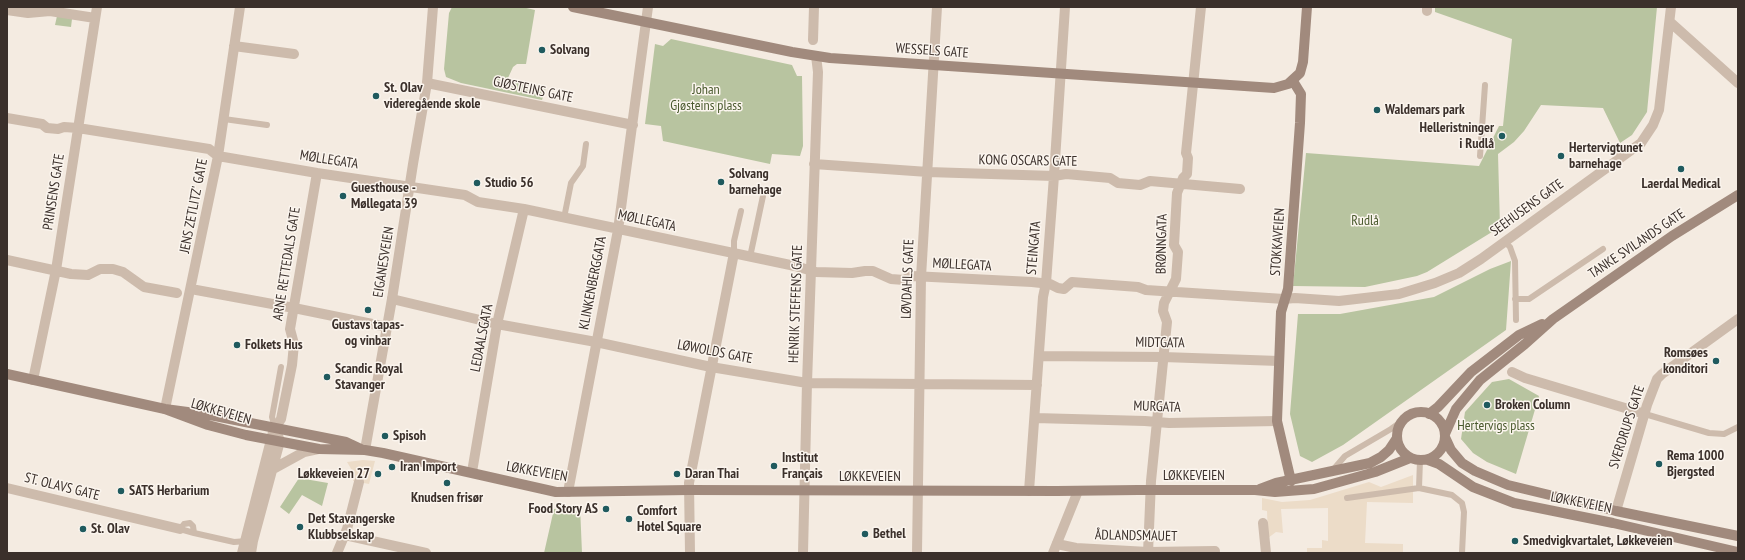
<!DOCTYPE html>
<html>
<head>
<meta charset="utf-8">
<style>
	body { margin:0 }
	#map { position:relative; width:1745px; height:560px; overflow:hidden; background:#f4ebe1; font-family:"PT Sans Narrow",sans-serif }
	canvas { display:block }
	.frame { position:absolute; inset:0; border:8px solid #3b302b; pointer-events:none }
</style>
</head>
<body>
<div id="map">
<canvas width="1745" height="560"></canvas>
<div class="frame"></div>
</div>
<script>
const ctx = document.querySelector('canvas').getContext('2d');
ctx.lineJoin = 'round';
function fill(path, color) { ctx.fillStyle = color; ctx.fill(path, 'evenodd'); }
const poly = rows => new Path2D(rows.map(r => 'M' + r).join(''));
function stroke(path, color, width, dash) { ctx.strokeStyle = color; ctx.lineWidth = width; ctx.lineCap = dash ? 'butt' : 'round'; ctx.setLineDash(dash || []); ctx.stroke(path); }
function drawText(font, color, halo, rows, align = 'center') {
  ctx.font = font + ' "PT Sans Narrow",sans-serif'; ctx.lineWidth = 3; ctx.setLineDash([]); ctx.textBaseline = 'middle'; ctx.strokeStyle = halo; ctx.fillStyle = color; for (const [text, x, y, turn = 0] of rows) {
    ctx.save(); ctx.translate(x, y); ctx.rotate((+turn || 0) * Math.PI / 180); ctx.textAlign = isNaN(turn) ? turn : align; if (halo) ctx.strokeText(text, 0, 0); ctx.fillText(text, 0, 0); ctx.restore();
  }
}
fill(poly([
	[452,7,522,7,535,10,526,64,517,64,513,67,508,78,546,88,542,100,461,83,446,77,444,69,449,13],
	[1435,7,1657,7,1647,112,1632,135,1620,143,1603,108,1541,105,1524,131,1514,142,1498,154,1500,227,1427,272,1417,276,1365,287,1293,286,1306,153,1479,166,1499,126,1503,126,1512,39,1435,12],
	[57,16,72,19,71,27,55,25],
	[671,39,792,65,797,76,802,76,803,146,800,156,772,154,770,164,663,141,661,126,645,124,655,44,663,46],
	[1511,261,1506,330,1343,445,1312,462,1300,456,1290,414,1298,314,1340,314,1434,297,1490,269],
	[1509,379,1539,396,1516,474,1487,462,1473,453,1461,439,1465,412,1492,382],
	[299,478,328,483,322,506,302,495,289,514,280,507],
	[580,506,582,553,544,553,554,509]
]), '#b8c4a0');
fill(poly([
	[363,460,375,461,369,484,353,481,353,472,347,462],
	[1413,475,1413,503,1367,502,1365,543,1403,544,1403,553,1307,553,1307,548,1322,548,1322,540,1328,541,1328,508,1281,509,1283,533,1276,532,1268,538,1267,511,1262,510,1262,498,1282,502,1310,500,1369,482,1381,487]
]), '#ecdcc8');
stroke(poly([
	[224,119,267,125],
	[1613,149,1620,159],
	[1480,156,1485,85],
	[564,218,571,183,583,166,586,144],
	[1504,241,1510,247,1515,261,1516,320],
	[734,253,734,241,741,211],
	[750,257,763,196],
	[1515,299,1529,299,1603,249],
	[1645,414,1709,433,1724,434,1738,427],
	[275,428,272,417,281,367],
	[1420,460,1419,488,1452,495,1462,503,1464,512,1462,553],
	[1332,471,1345,456,1391,429,1405,419],
	[1347,498,1419,488],
	[194,533,193,526,190,523,184,524,180,529,194,533,234,542,247,541]
]), '#cdbbac', 6);
stroke(poly([
	[7,488,180,529]
]), '#cdbbac', 10);
stroke(poly([
	[7,10,28,13,50,11,95,18],
	[1427,11,1427,7],
	[1670,22,1738,83],
	[813,40,814,7],
	[234,46,294,54],
	[427,83,633,125],
	[7,118,42,124,47,128,58,129,64,127,78,128,209,149,218,156,317,173,465,195,478,202,524,209,795,266,816,272,852,273,865,271,873,271,891,279,904,280,912,276,1032,282,1050,284,1058,288,1064,289,1072,282,1138,287,1146,290,1284,299,1295,298,1339,301,1399,294,1435,283,1459,273,1481,259,1641,143,1653,125,1659,110,1671,7],
	[814,164,928,172,1054,176,1066,174,1110,178,1118,183,1140,185,1150,181,1240,189],
	[7,260,71,274,88,275,100,269,113,269,123,272,144,287,177,293],
	[191,289,294,308,387,327],
	[392,299,497,324,596,342,711,367,807,383,1037,385],
	[1040,356,1163,357,1279,361],
	[1512,372,1525,378,1645,414],
	[33,380,56,270,97,7],
	[165,409,218,156,240,7],
	[1035,418,1145,421,1169,423,1277,421],
	[275,428,281,419,292,365,294,344,290,329,317,173],
	[472,472,497,324,524,209],
	[1029,491,1043,297,1046,283,1054,176,1065,7],
	[568,492,618,230,648,7],
	[1616,511,1647,405,1657,379,1662,374,1738,319],
	[1263,523,1266,553],
	[345,535,426,553],
	[1057,544,1076,548,1148,552,1215,551],
	[337,553,347,529,359,482],
	[690,553,689,483,734,253],
	[803,553,807,383,818,72,816,56],
	[917,553,921,277,937,7],
	[1148,553,1151,481,1167,322,1163,311,1164,303,1176,279,1178,252,1174,245,1177,193,1183,178,1187,174,1188,158,1186,153,1201,7]
]), '#cdbbac', 10);
stroke(poly([
	[365,450,392,299,413,164,427,83,433,7],
	[273,469,304,452,318,449],
	[242,553,273,432],
	[251,553,253,541,280,441,275,428],
	[1053,553,1078,491]
]), '#cdbbac', 10);
stroke(poly([
	[573,7,792,52,830,58,1274,88,1288,84,1300,73,1303,62,1307,7],
	[7,374,165,409,210,415,346,442,361,449],
	[165,409,208,425,246,435,319,449,365,450,383,453,556,492,689,490,1057,491,1138,490,1255,490,1275,492,1314,489,1375,472,1410,458],
	'1397 436a24 24 0 1 1 48 0a24 24 0 1 1-48 0Z',
	[1429,414,1438,407,1471,372,1519,335,1542,324],
	[1445,434,1456,409,1480,380,1525,344,1553,319,1672,236,1738,195],
	[1445,437,1451,450,1462,463,1475,471,1508,485,1616,511,1738,536],
	[1428,460,1439,464,1473,487,1514,503,1613,523,1738,552],
	[1291,481,1277,421,1281,312,1288,289,1300,123,1301,94,1293,81],
	[1260,489,1276,483,1370,463,1381,457,1389,450,1397,438]
]), '#a18a7d', 10);
for (const [x, y, r, color] of [
	[542,50,4,"#1f5a5e"],
	[376,96,4,"#1f5a5e"],
	[1377,110,4,"#1f5a5e"],
	[1502,136,4,"#1f5a5e"],
	[1561,156,4,"#1f5a5e"],
	[1681,169,4,"#1f5a5e"],
	[721,182,4,"#1f5a5e"],
	[477,183,4,"#1f5a5e"],
	[343,196,4,"#1f5a5e"],
	[368,310,4,"#1f5a5e"],
	[237,345,4,"#1f5a5e"],
	[1716,361,4,"#1f5a5e"],
	[327,377,4,"#1f5a5e"],
	[1487,405,4,"#1f5a5e"],
	[385,436,4,"#1f5a5e"],
	[1659,464,4,"#1f5a5e"],
	[774,466,4,"#1f5a5e"],
	[392,467,4,"#1f5a5e"],
	[378,474,4,"#1f5a5e"],
	[677,474,4,"#1f5a5e"],
	[447,483,4,"#1f5a5e"],
	[121,491,4,"#1f5a5e"],
	[606,509,4,"#1f5a5e"],
	[629,519,4,"#1f5a5e"],
	[300,527,4,"#1f5a5e"],
	[83,529,4,"#1f5a5e"],
	[865,534,4,"#1f5a5e"],
	[1515,541,4,"#1f5a5e"]
]) { const dot = new Path2D(); dot.arc(x, y, r, 0, 2 * Math.PI); ctx.fillStyle = color; ctx.fill(dot); stroke(dot, '#fbf5ee', 1.5); }
drawText('bold 14px', '#3b302b', '#fbf5ee', [
	["Solvang",550,50],
	["St. Olav",384,88],
	["videregående skole",384,104],
	["Waldemars park",1385,110],
	["Helleristninger",1494,128,"right"],
	["i Rudlå",1494,144,"right"],
	["Hertervigtunet",1569,148],
	["barnehage",1569,164],
	["Solvang",729,174],
	["barnehage",729,190],
	["Studio 56",485,183],
	["Laerdal Medical",1681,184,"center"],
	["Guesthouse -",351,188],
	["Møllegata 39",351,204],
	["Gustavs tapas-",368,325,"center"],
	["og vinbar",368,341,"center"],
	["Folkets Hus",245,345],
	["Romsøes",1708,353,"right"],
	["konditori",1708,369,"right"],
	["Scandic Royal",335,369],
	["Stavanger",335,385],
	["Broken Column",1495,405],
	["Spisoh",393,436],
	["Rema 1000",1667,456],
	["Bjergsted",1667,472],
	["Institut",782,458],
	["Français",782,474],
	["Iran Import",400,467],
	["Løkkeveien 27",370,474,"right"],
	["Daran Thai",685,474],
	["SATS Herbarium",129,491],
	["Knudsen frisør",447,498,"center"],
	["Food Story AS",598,509,"right"],
	["Comfort",637,511],
	["Hotel Square",637,527],
	["Det Stavangerske",308,519],
	["Klubbselskap",308,535],
	["St. Olav",91,529],
	["Bethel",873,534],
	["Smedvigkvartalet, Løkkeveien",1523,541]
], 'left');
drawText('14px', '#3b302b', '#fbf5ee', [
	["WESSELS GATE",932,51,4],
	["GJØSTEINS GATE",533,90,12],
	["MØLLEGATA",329,160,9],
	["KONG OSCARS GATE",1028,161,1],
	["PRINSENS GATE",54,192,-81],
	["JENS ZETLITZ' GATE",194,206,-79],
	["SEEHUSENS GATE",1527,208,-36],
	["MØLLEGATA",647,221,12],
	["STOKKAVEIEN",1278,242,-86],
	["BRØNNGATA",1162,244,-89],
	["TANKE SVILANDS GATE",1637,244,-34],
	["STEINGATA",1034,248,-85],
	["EIGANESVEIEN",384,262,-81],
	["ARNE RETTEDALS GATE",287,264,-81],
	["MØLLEGATA",962,265,3],
	["LØVDAHLS GATE",908,279,-88],
	["KLINKENBERGGATA",593,283,-79],
	["HENRIK STEFFENS GATE",796,304,-88],
	["LEDAALSGATA",482,338,-79],
	["MIDTGATA",1160,343,1],
	["LØWOLDS GATE",715,352,11],
	["MURGATA",1157,407,2],
	["LØKKEVEIEN",221,412,16],
	["SVERDRUPS GATE",1627,427,-72],
	["LØKKEVEIEN",537,472,10],
	["LØKKEVEIEN",1194,476],
	["LØKKEVEIEN",870,477],
	["ST. OLAVS GATE",62,487,14],
	["LØKKEVEIEN",1581,503,11],
	["ÅDLANDSMAUET",1136,536,1]
]);
drawText('14px', '#4a5a2e', '#fbf5ee', [
	["Johan",706,90],
	["Gjøsteins plass",706,106],
	["Rudlå",1365,221],
	["Hertervigs plass",1496,426]
]);
</script>
</body>
</html>
